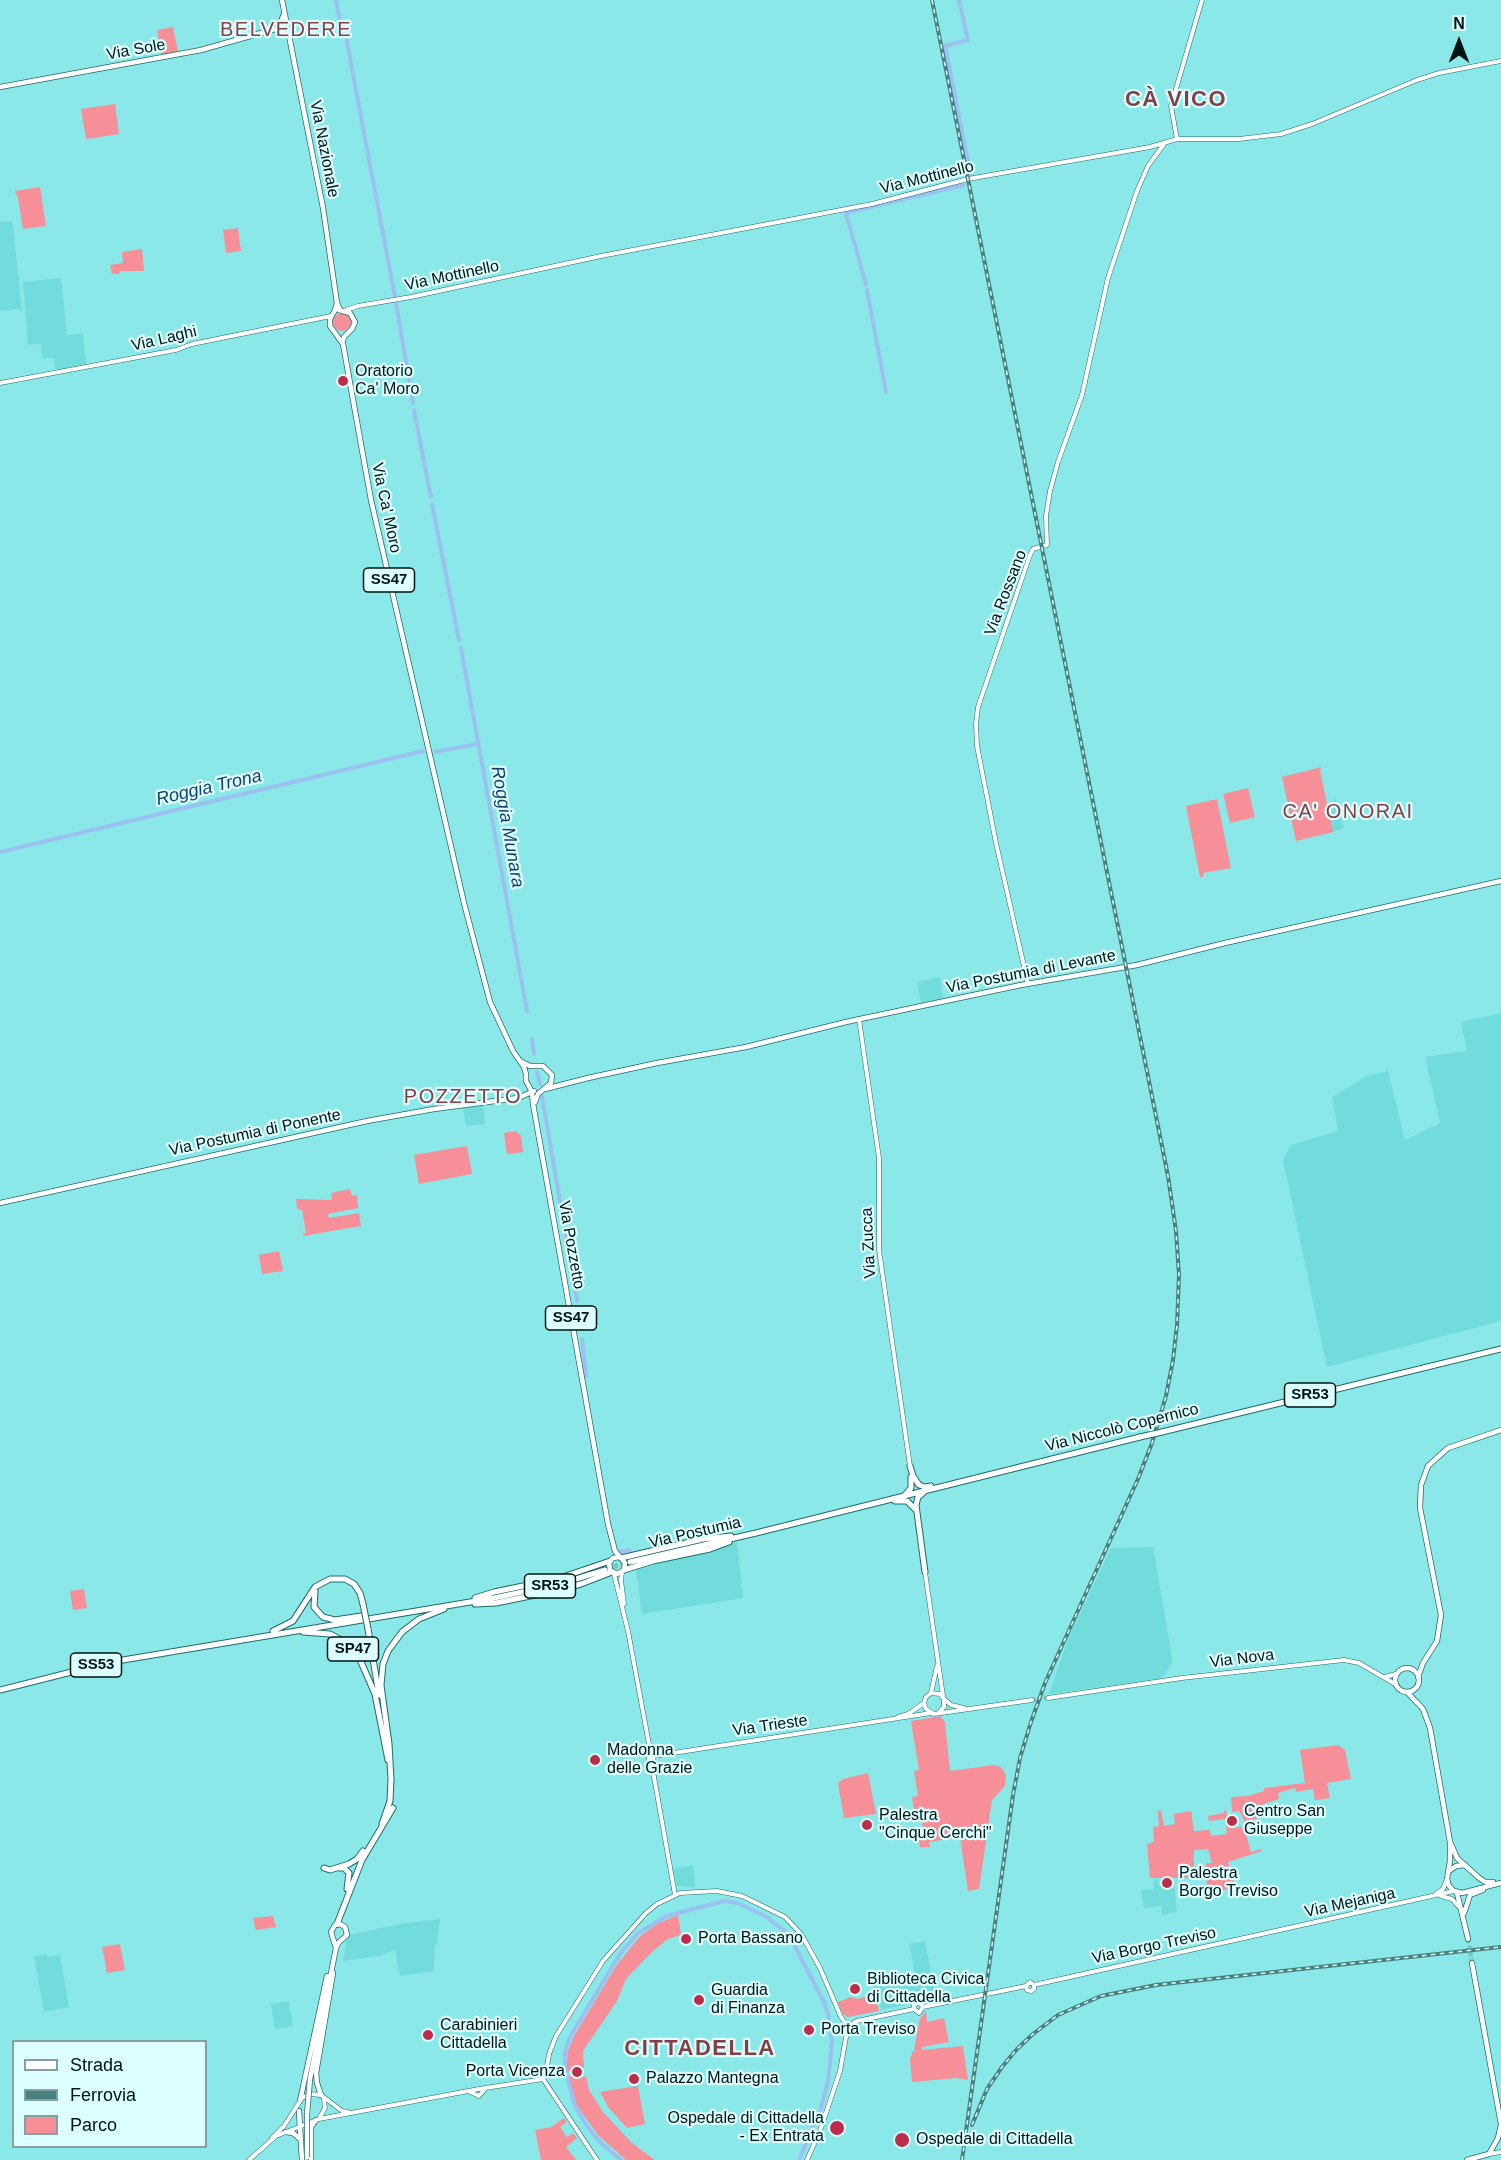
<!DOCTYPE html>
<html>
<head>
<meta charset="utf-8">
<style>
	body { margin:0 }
	#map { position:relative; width:1501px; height:2160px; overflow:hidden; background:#8ae8e8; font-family:Helvetica,sans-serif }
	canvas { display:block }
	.legend { position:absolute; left:12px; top:2040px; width:195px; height:108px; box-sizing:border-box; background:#dcfefe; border:2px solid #84a0a0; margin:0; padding:8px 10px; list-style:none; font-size:18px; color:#011414 }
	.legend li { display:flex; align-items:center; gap:12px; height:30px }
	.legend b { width:30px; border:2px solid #84a0a0 }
	.north { position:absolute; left:1429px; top:12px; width:60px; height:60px; -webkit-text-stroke:4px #dcfefe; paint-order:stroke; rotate:0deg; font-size:16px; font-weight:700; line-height:24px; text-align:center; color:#011414 }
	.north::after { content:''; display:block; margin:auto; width:21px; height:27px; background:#011414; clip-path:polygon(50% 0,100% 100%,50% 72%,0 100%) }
</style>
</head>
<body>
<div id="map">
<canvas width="1501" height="2160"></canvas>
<ul class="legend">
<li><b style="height:8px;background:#fff"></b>Strada</li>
<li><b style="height:8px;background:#478181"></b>Ferrovia</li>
<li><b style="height:16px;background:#f68f97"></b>Parco</li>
</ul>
<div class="north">N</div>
</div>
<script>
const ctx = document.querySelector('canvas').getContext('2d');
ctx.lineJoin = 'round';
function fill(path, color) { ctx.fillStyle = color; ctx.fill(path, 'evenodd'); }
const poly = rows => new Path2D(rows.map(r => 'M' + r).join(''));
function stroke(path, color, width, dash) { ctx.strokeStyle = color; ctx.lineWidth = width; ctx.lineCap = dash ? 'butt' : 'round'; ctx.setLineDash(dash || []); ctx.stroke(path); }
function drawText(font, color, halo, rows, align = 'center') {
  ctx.font = font + ' Helvetica,sans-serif'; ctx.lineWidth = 4.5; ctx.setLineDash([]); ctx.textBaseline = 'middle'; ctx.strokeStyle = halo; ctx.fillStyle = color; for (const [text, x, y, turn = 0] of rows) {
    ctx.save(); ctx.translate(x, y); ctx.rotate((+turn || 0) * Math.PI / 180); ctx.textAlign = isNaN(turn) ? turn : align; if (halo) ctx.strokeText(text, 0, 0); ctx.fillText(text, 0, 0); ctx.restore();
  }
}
fill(poly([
	[12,221,14,234,22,312,20,309,0,311,0,222],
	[61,278,67,335,83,333,86,364,55,370,54,358,42,358,41,344,28,345,23,282],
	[1336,799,1344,828,1333,832,1329,812,1333,811,1332,805,1329,806,1328,803],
	[940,977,943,998,921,1003,917,982],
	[1501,1013,1501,1321,1327,1367,1283,1160,1291,1145,1338,1131,1332,1097,1367,1076,1388,1071,1405,1140,1440,1123,1425,1057,1467,1051,1461,1022],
	[483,1106,485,1124,466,1126,463,1108],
	[737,1542,743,1598,642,1614,636,1570],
	[1153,1547,1172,1657,1172,1663,1165,1675,1160,1679,1049,1694,1068,1639,1111,1548],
	[693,1865,695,1887,677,1886,673,1869],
	[1153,1879,1158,1879,1159,1886,1174,1885,1177,1912,1162,1915,1161,1906,1144,1908,1141,1890,1154,1889],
	[440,1919,437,1944,435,1945,434,1971,400,1976,395,1950,379,1956,343,1961,346,1941,349,1935,400,1924],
	[925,1941,936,1999,881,2010,879,2000,877,2000,872,1990,874,1989,871,1978,899,1971,900,1977,915,1974,909,1944],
	[46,1954,48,1957,60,1955,69,2007,44,2012,34,1957],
	[289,2001,293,2026,275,2029,271,2004]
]), '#72dcdc');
fill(poly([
	[173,27,178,52,162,55,157,30],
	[115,104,119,134,86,139,81,109],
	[40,187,46,226,23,229,18,198,15,191],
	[238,228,241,251,226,253,223,230],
	[142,249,144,271,120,271,119,274,112,274,110,265,123,263,122,252],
	'333 322a9 9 0 1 1 18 0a9 9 0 1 1-18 0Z',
	[1322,767,1320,770,1333,832,1296,841,1282,777],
	[1248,788,1255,817,1230,823,1223,794],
	[1217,799,1231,868,1203,873,1203,877,1200,877,1186,806],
	[516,1131,521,1136,523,1152,507,1154,504,1133],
	[467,1146,472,1174,419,1184,414,1155],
	[350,1189,352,1196,357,1195,358,1208,328,1214,329,1218,359,1213,361,1226,303,1236,299,1214,303,1234,306,1233,302,1210,297,1209,296,1199,332,1200,331,1193],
	[279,1251,283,1271,262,1274,259,1255],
	[84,1589,87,1608,73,1610,70,1591],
	[940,1716,945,1722,950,1771,994,1765,1001,1767,1006,1775,1005,1786,992,1800,979,1889,968,1891,960,1837,929,1842,930,1847,920,1847,917,1830,923,1828,921,1816,915,1817,912,1797,918,1796,914,1771,919,1770,911,1721],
	[1338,1745,1345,1750,1351,1779,1327,1783,1330,1798,1315,1800,1313,1789,1296,1792,1295,1788,1278,1793,1279,1799,1263,1804,1264,1810,1257,1812,1258,1818,1252,1820,1255,1831,1246,1834,1251,1852,1261,1849,1262,1851,1228,1862,1235,1885,1216,1894,1207,1890,1206,1863,1212,1863,1208,1849,1194,1850,1194,1867,1191,1867,1191,1878,1150,1878,1147,1844,1154,1842,1153,1827,1159,1826,1158,1811,1161,1810,1164,1826,1175,1824,1174,1814,1191,1811,1194,1831,1210,1830,1211,1836,1227,1834,1225,1819,1209,1821,1208,1816,1224,1813,1224,1810,1226,1810,1229,1828,1241,1827,1245,1822,1239,1811,1232,1812,1231,1797,1248,1796,1264,1791,1264,1788,1305,1783,1300,1750],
	[868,1773,876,1814,844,1818,838,1783,843,1779],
	[678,1915,681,1935,668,1939,652,1952,626,1979,617,2001,583,2051,584,2068,566,2072,568,2051,574,2036,616,1966,640,1936,657,1924],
	[273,1916,276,1927,256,1930,253,1918],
	[120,1944,125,1970,107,1973,102,1947],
	[870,1995,871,1998,874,1997,875,2002,877,2002,879,2011,848,2017,843,2014,838,2002,851,1997,858,1999],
	[926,2011,927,2022,944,2018,949,2042,922,2047,922,2050,963,2046,968,2080,956,2078,912,2082,910,2060,913,2051,918,2051,914,2050,920,2018],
	[581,2073,582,2077,586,2076,589,2090,603,2112,632,2143,655,2160,626,2160,598,2135,576,2104,567,2077],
	[638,2086,645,2124,627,2128,608,2107,600,2092],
	[564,2118,567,2122,560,2127,567,2137,573,2133,577,2138,566,2147,576,2160,541,2160,535,2130,551,2127]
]), '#f68f97');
stroke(poly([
	[336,0,343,36,346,36,371,171],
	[959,0,968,40,945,46,971,177],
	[372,175,395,297],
	[866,285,846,213,963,185],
	[867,290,886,392],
	[396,303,413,403],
	[414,410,431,497],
	[432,504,459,640],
	[461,648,527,1011],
	[435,752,477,744],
	[0,852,423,751],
	[532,1039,534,1054],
	[537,1072,540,1084],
	[542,1096,544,1109],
	[545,1113,577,1301],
	[582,1339,586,1376],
	[619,1552,630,1550],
	[621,2160,601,2143,589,2129,575,2106,565,2068,565,2053,569,2039,620,1954,638,1933,667,1916,724,1901,737,1903,767,1917,789,1935,824,2002,828,2014,832,2042,828,2082,820,2111,799,2160]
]), '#9bc1f1', 4);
stroke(poly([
	[1032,1700,1048,1698]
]), '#75c8c8', 4, [4, 2]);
stroke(poly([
	[1468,1939,1472,1963]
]), '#75c8c8', 4.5, [4.5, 2]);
stroke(poly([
	[606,1569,629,1562]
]), '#75c8c8', 5, [5, 2.5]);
const minor = poly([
	[1177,139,1171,106,1202,0],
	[346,310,358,306,411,297,601,256,872,204,968,179,1150,147,1177,139,1239,139,1281,134,1312,124,1417,80,1439,73,1501,61],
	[0,383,176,350,192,344,331,316],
	[1028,984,996,843,977,746,976,724,978,707,1030,555,1033,549,1047,545,1046,516,1050,491,1058,462,1082,395,1108,278,1137,191,1148,166,1164,144],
	[859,1019,879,1158,879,1250,910,1466],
	[622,1572,621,1580,624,1604],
	[925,1572,943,1696],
	[614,1574,628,1631,651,1755],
	[1385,1677,1396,1674],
	[931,1693,937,1666],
	[1048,1698,1182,1678,1344,1660,1359,1663,1395,1684],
	[944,1699,951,1705,964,1708],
	[938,1713,944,1707,944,1699,940,1694,931,1693,926,1697,924,1703,926,1709,934,1714,1032,1700],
	[898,1717,908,1714,924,1703],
	[649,1755,653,1755,653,1759,649,1759,649,1755],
	[654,1756,931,1713],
	[651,1760,675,1895],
	[1436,1894,1443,1889,1447,1879],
	[1441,1896,1452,1899,1459,1907],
	[1026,1986,1027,1990,1031,1991,1034,1989,1034,1985],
	[914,2009,914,2005,917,2003,921,2004,923,2007],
	[848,2026,857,2021,914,2009,919,2013,923,2007,1026,1986,1030,1982,1034,1985,1454,1891],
	[543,2079,546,2073,549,2054,556,2036,593,1977,603,1961,646,1913,657,1904,680,1893,717,1891,742,1896,785,1917,801,1934,820,1968,841,2017,848,2026,840,2071,821,2128,807,2160],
	[543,2079,597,2160],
	[470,2092,479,2096,485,2089],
	[320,2117,325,2108,324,2099],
	[272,2138,284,2126,302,2098,310,2094,321,2095,342,2111,348,2112],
	[1489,2154,1501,2152],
	[249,2160,276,2136,319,2119,479,2089,543,2079]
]);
const major = poly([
	[282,0,323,208,337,303,340,310],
	[279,26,284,14],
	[0,87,201,50,275,29,289,36],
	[337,303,335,310,330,319,330,326,343,344,371,500,464,903,490,1002,513,1051,524,1067,526,1074,526,1081,532,1092,533,1104,608,1524,615,1551,625,1563,624,1570,617,1574,610,1570,609,1563,613,1558,619,1557],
	[339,310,350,313,355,322,352,329,344,337,343,341],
	[520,1061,530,1066,543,1066,552,1075,551,1083,538,1094,535,1102],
	[545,1089,588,1078,657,1063,746,1047,846,1022,1021,985,1137,965,1225,943,1501,881],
	[0,1203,367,1121,434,1109,518,1098,534,1091],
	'1395 1680a12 12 0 1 1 24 0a12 12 0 1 1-24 0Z',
	[1418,1677,1423,1663,1437,1641,1441,1615,1420,1508,1421,1485,1428,1466,1448,1448,1501,1430],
	[1407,1692,1423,1709,1430,1728,1450,1842,1450,1861,1447,1879,1449,1886,1454,1891,1462,1893,1501,1883],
	[1451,1844,1457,1858,1478,1877,1485,1882,1493,1882],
	[1449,1871,1456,1866,1465,1865],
	[1457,1893,1468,1939],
	[1464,1913,1470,1895,1483,1890],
	[1472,1963,1501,2124],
	[310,2079,336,1948,339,1942,347,1935,345,1927,340,1924,335,1925,331,1932,336,1948],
	[321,2095,317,2083,316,2073,333,1973],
	[300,2101,327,1976],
	[299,2111,302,2160],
	[286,2132,293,2133,300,2139],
	[311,2160,311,2127,316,2120],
	[1467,2160,1489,2154,1498,2138,1501,2125]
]);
const highway = poly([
	[1162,1432,1501,1349],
	[910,1466,913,1476,919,1485,925,1487,931,1486],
	[924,1492,918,1497,916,1505,925,1572],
	[905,1495,911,1488,911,1477],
	[895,1501,907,1501,915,1509],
	[621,1558,703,1539,731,1536],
	[630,1562,756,1533,1140,1437],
	[624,1570,653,1561,710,1549,729,1542],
	[315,1591,314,1607,323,1617,335,1620,361,1616],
	[475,1598,494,1592,557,1579,610,1561],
	[475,1604,496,1603,555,1591,581,1584,612,1572],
	[368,1629,379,1695],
	[273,1631,293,1621,315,1587,330,1579,345,1579,354,1584,360,1593,363,1604],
	[303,1632,330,1634,345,1642,358,1655,375,1694,388,1760],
	[0,1690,111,1662,494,1598,560,1584,605,1570],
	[382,1824,390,1801,391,1779,389,1744,381,1685,383,1664,388,1651,402,1632,419,1619,444,1609],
	[324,1868,330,1870,349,1864,357,1859,363,1851],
	[340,1868,344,1868,349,1873,347,1889],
	[337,1924,362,1860,393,1808]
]);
stroke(minor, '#1f6b6b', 5);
stroke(major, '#1f6b6b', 6);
stroke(highway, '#1f6b6b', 7);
stroke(minor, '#fff', 4);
stroke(major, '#fff', 4.5);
stroke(highway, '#fff', 5);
const rail = poly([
	[932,0,1168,1176,1176,1231,1179,1275,1177,1325,1173,1360,1166,1396,1152,1443,1138,1479,1045,1683,1031,1722,1020,1758,1013,1795,962,2160],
	[972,2125,987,2089,1002,2067,1017,2049,1033,2034,1058,2015,1101,1996,1156,1985,1501,1947]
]);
stroke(rail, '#478181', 4);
stroke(rail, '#dcfefe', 1.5, [4.5]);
const majorBridge = poly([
	[307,2157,307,2114,310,2079]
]);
const highwayBridge = poly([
	[1140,1437,1162,1432],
	[363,1604,368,1629]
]);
stroke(majorBridge, '#1f6b6b', 6, []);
stroke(highwayBridge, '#1f6b6b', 7, []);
stroke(majorBridge, '#fff', 4.5);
stroke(highwayBridge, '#fff', 5);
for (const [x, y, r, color] of [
	[343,381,6,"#bd2c49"],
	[595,1760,6,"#bd2c49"],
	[1232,1821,6,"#bd2c49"],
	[867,1825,6,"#bd2c49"],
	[1167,1883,6,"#bd2c49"],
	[686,1939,6,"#bd2c49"],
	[855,1989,6,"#bd2c49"],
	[699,2000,6,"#bd2c49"],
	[809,2030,6,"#bd2c49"],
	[428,2035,6,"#bd2c49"],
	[577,2072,6,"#bd2c49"],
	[634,2079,6,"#bd2c49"],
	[837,2128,8,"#bd2c49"],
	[902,2140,8,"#bd2c49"]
]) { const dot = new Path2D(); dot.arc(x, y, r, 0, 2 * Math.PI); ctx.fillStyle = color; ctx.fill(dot); stroke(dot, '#dcfefe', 2); }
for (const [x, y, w] of [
	[389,580,51],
	[571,1318,51],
	[1310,1395,51],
	[550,1586,51],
	[353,1649,51],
	[96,1665,51]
]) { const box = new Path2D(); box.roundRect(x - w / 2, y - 12, w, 24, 4.5); ctx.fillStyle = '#dcfefe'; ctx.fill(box); stroke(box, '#011414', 1.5); }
drawText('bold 15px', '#011414', null, [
	["SS47",389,580],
	["SS47",571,1318],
	["SR53",1310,1395],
	["SR53",550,1586],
	["SP47",353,1649],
	["SS53",96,1665]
]);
drawText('16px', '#011414', '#dcfefe', [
	["Via Sole",136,50,-10],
	["Via Nazionale",324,149,79],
	["Via Mottinello",927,178,-14],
	["Via Mottinello",452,276,-12],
	["Via Laghi",164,339,-13],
	["Via Ca' Moro",386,508,78],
	["Via Rossano",1006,593,-69],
	["Via Postumia di Levante",1031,972,-11],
	["Via Postumia di Ponente",255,1133,-12],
	["Via Zucca",869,1243,-93],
	["Via Pozzetto",571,1245,80],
	["Via Niccolò Copernico",1122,1428,-14],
	["Via Postumia",695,1533,-13],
	["Via Nova",1242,1659,-7],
	["Via Trieste",770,1726,-8],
	["Via Mejaniga",1350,1903,-12],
	["Via Borgo Treviso",1154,1946,-12]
]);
drawText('16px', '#011414', '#dcfefe', [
	["Oratorio",355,372],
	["Ca' Moro",355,390],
	["Madonna",607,1751],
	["delle Grazie",607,1769],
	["Centro San",1244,1812],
	["Giuseppe",1244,1830],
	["Palestra",879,1816],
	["\"Cinque Cerchi\"",879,1834],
	["Palestra",1179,1874],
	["Borgo Treviso",1179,1892],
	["Porta Bassano",698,1939],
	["Biblioteca Civica",867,1980],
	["di Cittadella",867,1998],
	["Guardia",711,1991],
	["di Finanza",711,2009],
	["Carabinieri",440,2026],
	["Cittadella",440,2044],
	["Porta Treviso",821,2030],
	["Porta Vicenza",565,2072,"right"],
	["Palazzo Mantegna",646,2079],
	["Ospedale di Cittadella",824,2119,"right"],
	["- Ex Entrata",824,2137,"right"],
	["Ospedale di Cittadella",916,2140]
], 'left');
drawText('italic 18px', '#143e71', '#dcfefe', [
	["Roggia Trona",209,788,-13],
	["Roggia Munara",507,827,80]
]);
ctx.letterSpacing = '1.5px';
drawText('20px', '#863e45', '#dcfefe', [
	["BELVEDERE",286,30],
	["CA' ONORAI",1348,812],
	["POZZETTO",463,1097]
]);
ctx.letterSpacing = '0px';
ctx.letterSpacing = '1.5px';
drawText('bold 22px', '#863e45', '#dcfefe', [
	["CÀ VICO",1176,100],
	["CITTADELLA",700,2049]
]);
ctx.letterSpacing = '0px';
</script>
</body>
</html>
